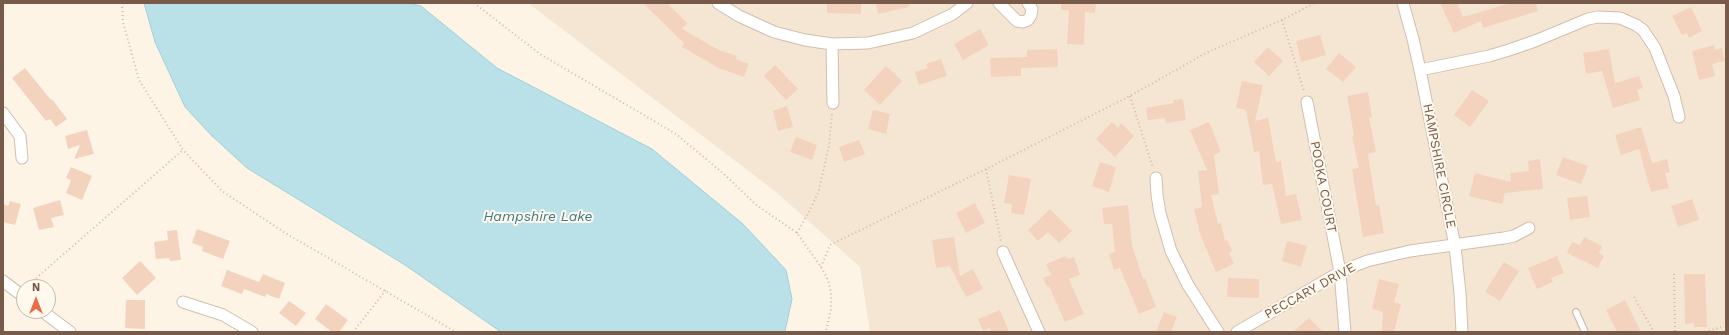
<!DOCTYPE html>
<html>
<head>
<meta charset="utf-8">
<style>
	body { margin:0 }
	#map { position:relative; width:1729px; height:335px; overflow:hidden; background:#fdf4e6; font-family:"Work Sans",sans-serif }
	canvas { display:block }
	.frame { position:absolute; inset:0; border:4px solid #775a4a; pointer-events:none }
	.north { position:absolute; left:16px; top:279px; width:40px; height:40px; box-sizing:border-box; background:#fff8ed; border:1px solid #c9b9ac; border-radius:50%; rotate:0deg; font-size:11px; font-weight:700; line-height:16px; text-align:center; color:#775a4a }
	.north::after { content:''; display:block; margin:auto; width:14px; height:18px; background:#e96d49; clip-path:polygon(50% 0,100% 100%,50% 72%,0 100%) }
</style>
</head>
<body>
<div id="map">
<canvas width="1729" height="335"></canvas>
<div class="frame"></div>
<div class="north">N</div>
</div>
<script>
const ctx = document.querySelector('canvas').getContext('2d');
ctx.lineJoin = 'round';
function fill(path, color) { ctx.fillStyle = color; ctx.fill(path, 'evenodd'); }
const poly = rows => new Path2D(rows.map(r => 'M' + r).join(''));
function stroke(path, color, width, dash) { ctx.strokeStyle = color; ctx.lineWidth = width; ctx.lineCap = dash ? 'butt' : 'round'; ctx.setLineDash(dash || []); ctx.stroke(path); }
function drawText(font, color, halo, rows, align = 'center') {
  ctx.font = font + ' "Work Sans",sans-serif'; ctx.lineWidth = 4; ctx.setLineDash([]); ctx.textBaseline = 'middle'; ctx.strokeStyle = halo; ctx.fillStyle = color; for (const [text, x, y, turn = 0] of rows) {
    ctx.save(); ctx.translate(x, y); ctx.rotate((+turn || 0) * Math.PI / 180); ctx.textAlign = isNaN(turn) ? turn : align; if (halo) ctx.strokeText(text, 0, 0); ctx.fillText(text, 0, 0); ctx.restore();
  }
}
fill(poly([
	[528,3,1726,3,1726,332,870,332,860,267,776,192]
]), '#f5e6d4');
const water = poly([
	[144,3,407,3,421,6,497,68,652,149,743,224,786,270,792,299,785,331,784,332,501,332,405,265,247,168,211,135,185,107,155,42,144,3]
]);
fill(water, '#bae1e7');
stroke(water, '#a0d0d9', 1);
fill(poly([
	[643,3,667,3,687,23,682,29,719,50,737,56,735,59,749,64,744,77,719,68,682,47,684,43],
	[827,3,861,3,861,14,827,13],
	[876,3,909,3,909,7,878,14],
	[1061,3,1096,3,1095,13,1085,12,1084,45,1067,44,1069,10,1061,10],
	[1440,3,1457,3,1463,17,1511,3,1536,3,1538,11,1483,28,1481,21,1454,33],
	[1691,7,1702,31,1689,38,1687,33,1682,35,1672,16],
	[980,29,989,45,963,60,954,44],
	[1320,35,1326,55,1301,62,1296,41],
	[1714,45,1715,50,1722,48,1725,61,1712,64,1715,76,1699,80,1692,51],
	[1268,47,1283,61,1269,76,1254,62],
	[1057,49,1058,67,1021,68,1021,76,991,77,990,58,1027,57,1027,50],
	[1609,49,1615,83,1639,76,1643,88,1637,90,1640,100,1613,108,1602,71,1586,74,1583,53],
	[1339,53,1356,67,1343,82,1326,69],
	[941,59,947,76,919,85,915,72,928,68,926,64],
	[775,65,798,89,786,100,764,76],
	[886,66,902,81,880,105,864,90],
	[25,68,51,100,52,99,67,119,56,127,50,119,46,121,12,78],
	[1242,81,1263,85,1255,121,1268,118,1276,162,1281,161,1286,196,1296,194,1302,220,1281,224,1272,184,1263,185,1259,151,1254,152,1246,110,1236,108],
	[1472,90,1489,101,1470,127,1454,115],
	[1368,92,1372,117,1369,118,1376,152,1368,154,1376,206,1379,205,1384,233,1363,237,1352,169,1359,168,1352,136,1354,136,1347,96],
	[1183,99,1186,120,1166,123,1165,118,1148,120,1146,108,1174,103,1173,100],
	[787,106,793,127,778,131,773,111],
	[873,110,890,114,886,134,868,129],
	[1112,122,1118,128,1121,123,1134,136,1115,157,1096,139],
	[1209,122,1221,152,1214,155,1219,194,1211,195,1218,224,1221,223,1225,241,1227,240,1232,251,1229,253,1234,264,1216,272,1200,234,1194,209,1202,207,1198,171,1207,170,1190,130],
	[1641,127,1652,163,1667,159,1670,172,1665,173,1669,188,1651,192,1639,149,1621,155,1615,135],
	[87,130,94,154,74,159,80,145,68,149,65,136],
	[796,137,817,145,812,160,790,152],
	[859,140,865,154,844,162,839,147],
	[1563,157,1588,166,1581,184,1556,175],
	[1540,159,1543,189,1505,193,1502,204,1469,196,1475,173,1511,182,1510,173,1529,171,1528,161],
	[1100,162,1116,167,1109,192,1092,186],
	[71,167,92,176,82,200,66,193,71,180,66,178],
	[1009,175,1031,179,1024,215,1011,213,1012,204,1004,203],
	[1587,196,1590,217,1570,220,1567,198],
	[1692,199,1699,220,1678,227,1671,206],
	[60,200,64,215,51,218,54,227,39,230,33,208],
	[10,201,21,204,15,225,3,222,3,204,8,206],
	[975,203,985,223,966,233,956,213],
	[1128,205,1132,245,1143,279,1145,278,1156,307,1139,314,1120,268,1114,270,1109,254,1115,252,1112,224,1104,224,1102,208],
	[1050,209,1072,231,1059,243,1048,232,1038,241,1028,230],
	[197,229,230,241,223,259,202,251,203,247,192,243],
	[177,230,181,260,170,261,169,258,156,259,154,242,168,240,167,231],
	[954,237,960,276,973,269,983,289,966,297,950,266,936,268,932,240],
	[1584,237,1602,246,1599,253,1604,256,1598,268,1567,253,1572,242,1580,245],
	[1287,241,1307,246,1301,267,1282,261],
	[1066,256,1068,259,1074,257,1080,275,1069,279,1084,314,1065,322,1049,286,1047,287,1043,278,1051,275,1046,264],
	[1557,256,1564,273,1551,278,1553,282,1537,289,1528,268],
	[140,261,156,278,137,295,122,278],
	[1504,262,1519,271,1500,301,1485,292],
	[227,270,259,282,263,274,285,283,279,299,266,294,265,297,244,289,242,294,221,286],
	[1684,274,1705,274,1707,327,1694,327,1694,323,1685,324],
	[1228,278,1259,279,1259,298,1227,297],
	[1379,279,1399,284,1394,302,1401,304,1394,332,1382,332,1383,312,1372,309],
	[126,300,145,300,145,329,125,328],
	[1625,300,1641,332,1617,332,1606,310],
	[289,301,306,313,296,326,279,313],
	[326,304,348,320,339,332,332,332,315,319],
	[1000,310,1009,332,991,332,990,328,983,331,978,319],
	[1164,312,1177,317,1171,332,1156,332],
	[1309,318,1323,332,1293,332]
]), '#f3d3bd');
const lane = poly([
	[1576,312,1585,332]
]);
const street = poly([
	[718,3,739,16,774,32,805,40,832,44,868,43,913,33,953,14,967,3],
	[999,3,1017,21,1023,22,1028,20,1031,15,1032,9,1028,3],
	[1403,3,1413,39,1420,70,1455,246,1460,293,1462,332],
	[832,44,833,103],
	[1420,70,1489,56,1509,50,1535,41,1588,19,1598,17,1620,18,1636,25,1643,30,1655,48,1674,96,1679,117],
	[1307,102,1340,272,1345,332],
	[3,113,20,136,22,158],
	[1156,178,1157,195,1160,213,1171,251,1188,285,1218,332],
	[1003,252,1039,332],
	[3,281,24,297],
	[183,302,223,315,252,332],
	[42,311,70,332],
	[1237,332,1340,272,1367,261,1410,251,1504,238,1514,236,1529,228]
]);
stroke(lane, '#d1beae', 8);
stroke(street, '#d1beae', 13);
stroke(poly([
	[122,3,123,22,139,80,183,150,222,191,285,233,456,332],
	[474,3,540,54,676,134,724,174,755,204,797,233,821,267,828,280,831,292,831,309,826,332],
	[1282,20,1304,91],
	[1130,96,1153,168],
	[986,169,1001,241],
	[797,233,812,206,819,190,829,146,832,113],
	[821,267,830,245,986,169,1130,96,1206,53,1282,20,1315,3],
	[1674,274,1675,332],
	[27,286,183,150],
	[1634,297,1654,332],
	[353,332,386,290],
	[1705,332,1721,327]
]), '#d8b6a0', 2, [1, 3]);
stroke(lane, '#fff', 5.5);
stroke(street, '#fff', 11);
drawText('13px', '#775a4a', '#fff8ed', [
	["HAMPSHIRE CIRCLE",1439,166,79],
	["POOKA COURT",1323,187,79],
	["PECCARY DRIVE",1310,291,-29]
]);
drawText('italic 14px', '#407884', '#fff8ed', [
	["Hampshire Lake",538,217]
]);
</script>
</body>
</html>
